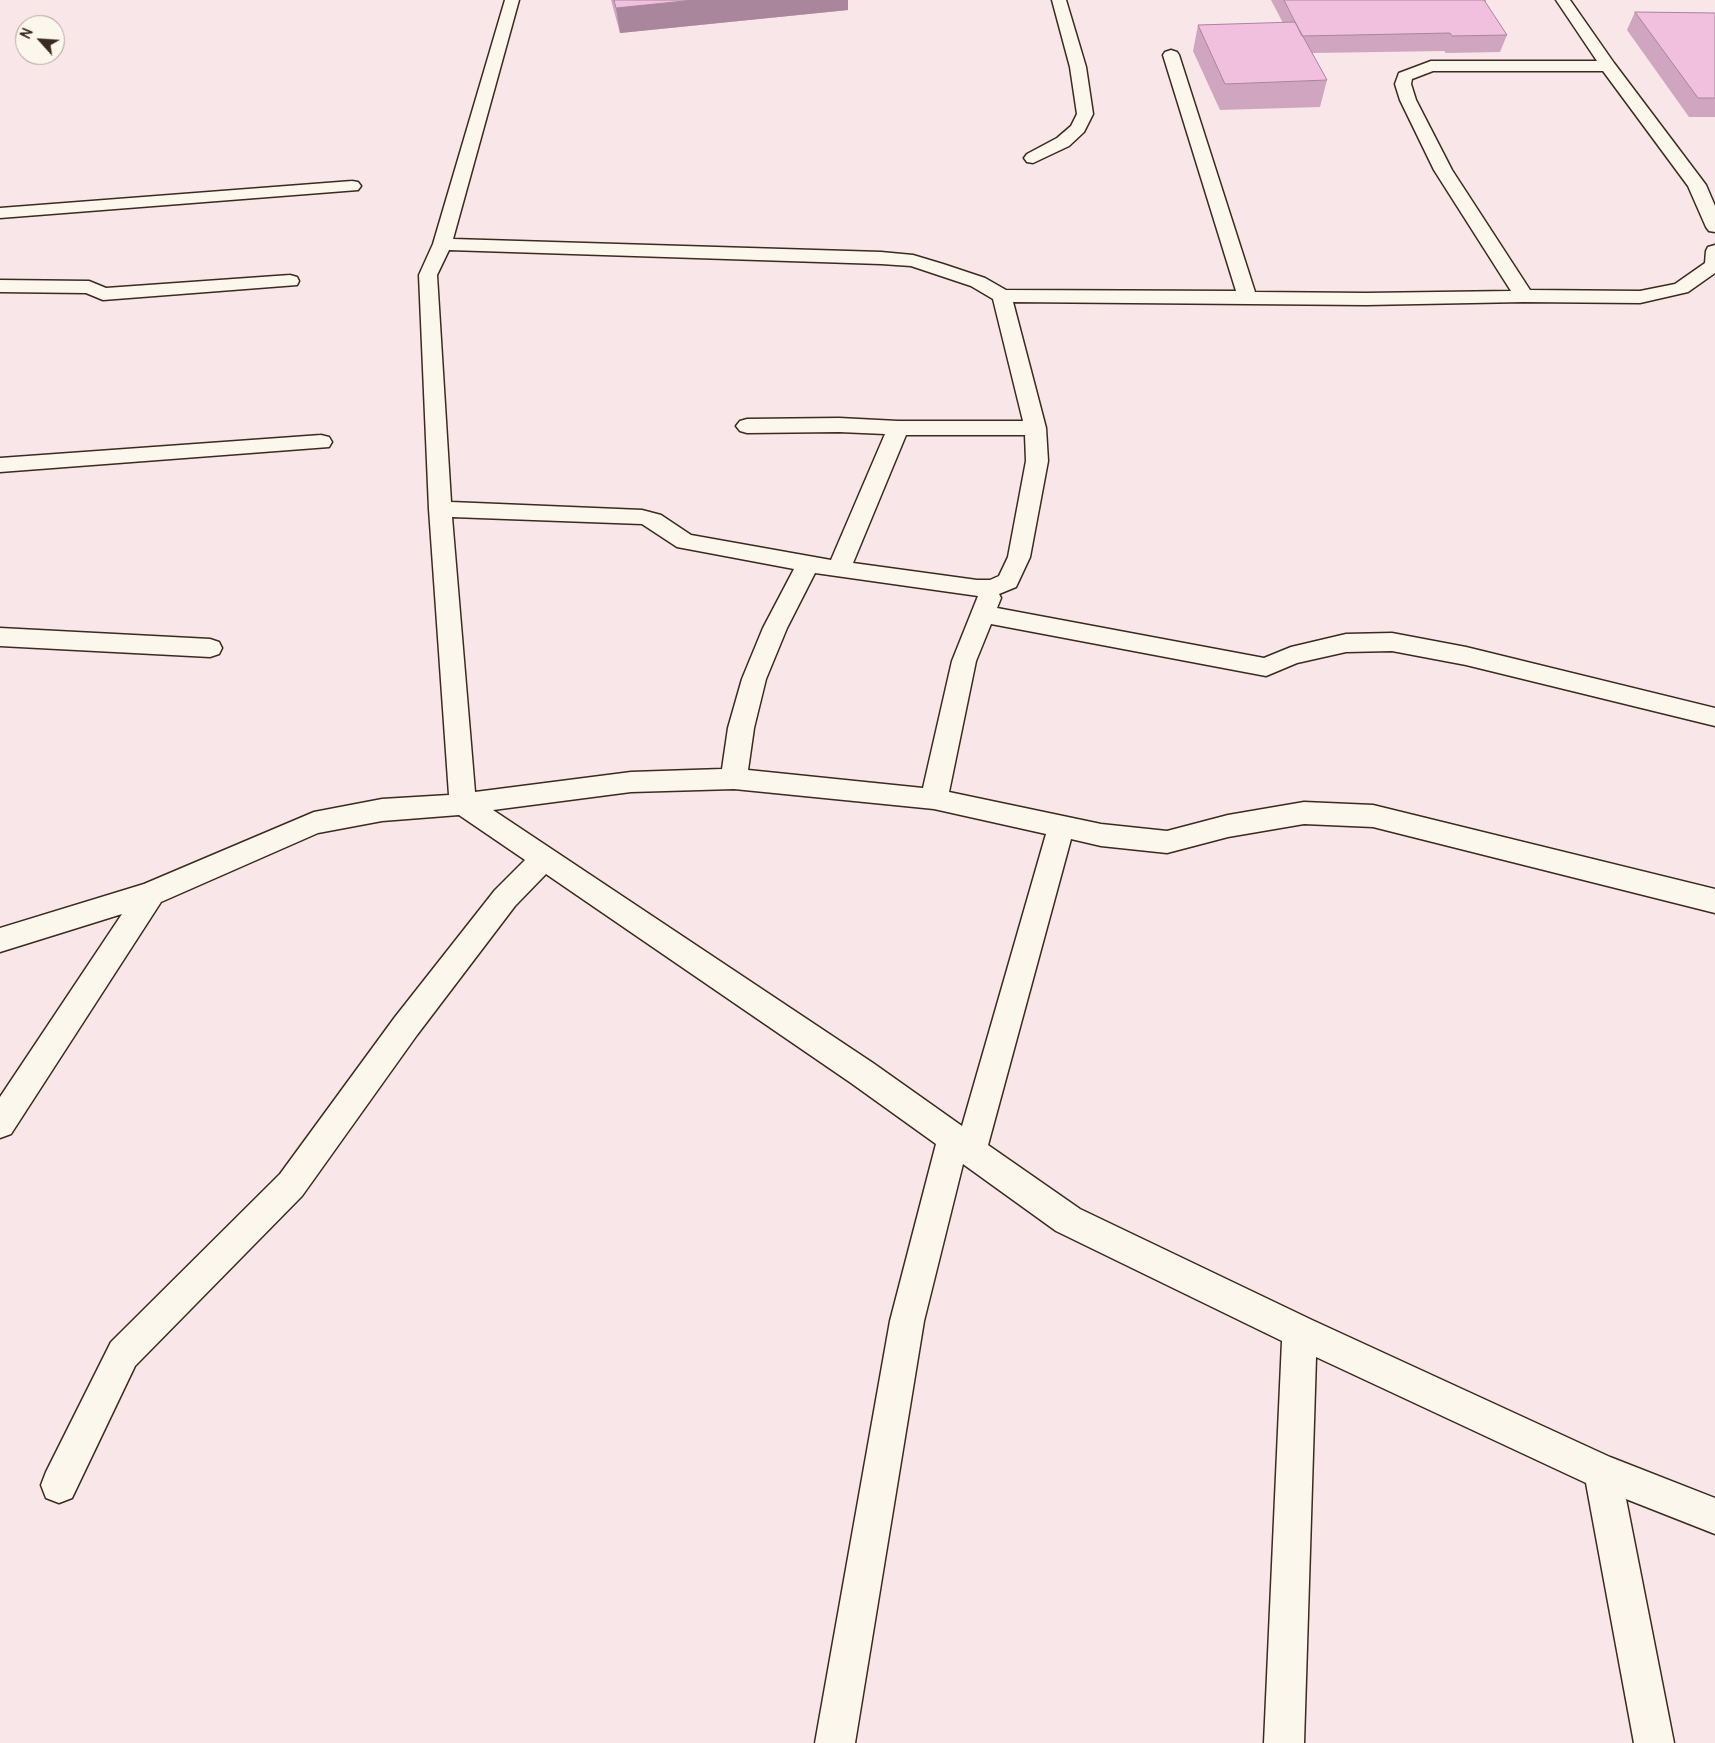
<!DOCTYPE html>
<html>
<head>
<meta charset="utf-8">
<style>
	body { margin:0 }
	#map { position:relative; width:1715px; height:1743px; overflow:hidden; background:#fbf7ec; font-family:Pangolin,sans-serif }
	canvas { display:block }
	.north { position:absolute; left:15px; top:15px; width:50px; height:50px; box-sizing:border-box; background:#fbf7ec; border:1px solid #aea59a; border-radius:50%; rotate:296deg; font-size:14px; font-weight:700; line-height:20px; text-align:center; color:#3b2a1e }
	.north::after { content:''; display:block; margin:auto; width:18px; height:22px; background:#3b2a1e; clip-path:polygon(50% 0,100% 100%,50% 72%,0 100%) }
</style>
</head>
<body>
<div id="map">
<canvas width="1715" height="1743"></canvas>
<div class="north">N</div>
</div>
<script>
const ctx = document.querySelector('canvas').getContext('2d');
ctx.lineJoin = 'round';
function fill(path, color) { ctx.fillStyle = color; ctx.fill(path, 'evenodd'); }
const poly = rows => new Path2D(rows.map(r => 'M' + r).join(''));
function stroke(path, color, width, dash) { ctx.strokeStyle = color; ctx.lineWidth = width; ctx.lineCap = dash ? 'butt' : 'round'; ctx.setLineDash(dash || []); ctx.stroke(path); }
fill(poly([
	[0,0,1715,0,1715,1743,0,1743],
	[25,25,55,25,55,55,25,55]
]), '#f8e6e8');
const minor = poly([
	[505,0,519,0,453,239,881,252,913,255,943,264,985,278,1006,290,1236,291,1163,55,1165,52,1171,50,1177,52,1179,55,1255,292,1366,293,1511,291,1434,170,1400,100,1395,84,1399,73,1431,61,1597,61,1556,0,1570,0,1614,63,1706,185,1715,206,1715,232,1709,231,1706,227,1688,186,1603,71,1433,71,1412,79,1411,84,1416,100,1452,170,1530,290,1640,291,1675,284,1705,263,1706,251,1708,247,1715,245,1715,273,1688,292,1640,303,1524,302,1366,305,1013,302,1046,428,1048,461,1030,557,1016,587,999,594,1001,598,997,608,1264,658,1291,647,1346,634,1392,633,1466,647,1715,708,1715,726,1466,665,1392,651,1346,652,1297,663,1266,676,991,624,976,661,949,792,1101,824,1167,831,1228,815,1304,802,1373,805,1715,889,1715,913,1373,827,1304,824,1228,837,1167,853,1101,846,1071,839,988,1145,1080,1209,1312,1320,1610,1457,1715,1498,1715,1534,1626,1499,1674,1743,1634,1743,1586,1483,1316,1357,1304,1743,1264,1743,1282,1341,1056,1231,963,1164,924,1321,855,1743,815,1743,890,1321,936,1144,851,1083,546,874,515,906,417,1035,302,1196,135,1366,72,1498,59,1503,46,1498,41,1485,46,1472,111,1342,280,1174,395,1017,495,890,525,860,459,815,382,821,318,833,161,902,11,1134,0,1138,0,1097,122,914,0,952,0,928,144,884,314,812,382,799,449,795,429,509,419,275,433,244,505,0],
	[449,250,881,264,911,266,971,286,993,299,1023,421,898,421,839,418,747,419,740,421,736,426,740,431,747,433,839,432,885,434,831,560,691,535,661,515,642,510,451,502,437,275,449,250],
	[906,435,1025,435,1026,461,1008,557,999,576,990,580,977,580,853,563,906,435],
	[452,517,642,524,677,547,794,569,763,628,742,679,728,728,722,769,631,772,475,792,452,517],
	[815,573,978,596,952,661,923,788,748,770,754,728,766,679,787,628,815,573],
	[734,789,934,809,1046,834,962,1126,873,1063,493,810,631,792,734,789],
	[1052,0,1066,0,1086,67,1093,114,1084,132,1069,146,1033,163,1027,162,1024,158,1027,154,1057,138,1071,126,1077,114,1070,67,1052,0],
	[352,181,358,182,361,186,358,190,0,218,0,208,352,181],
	[290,275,297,277,299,281,297,285,103,300,86,293,0,292,0,280,89,281,106,288,290,275],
	[321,435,329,437,332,442,329,447,0,472,0,458,321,435],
	[0,628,210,639,219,642,222,648,219,654,210,657,0,646,0,628]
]);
stroke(minor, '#3b2a1e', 3);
fill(minor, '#fbf7ec');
fill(poly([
	[611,0,848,0,848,10,620,33],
	[1271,0,1486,0,1486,3,1507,35,1500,52,1446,53,1444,51,1312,53,1327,80,1320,107,1220,110,1193,51,1198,25,1283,23],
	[1635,12,1715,13,1715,117,1689,117,1627,30]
]), '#d0a5c0');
fill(poly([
	[694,0,848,0,848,10,620,33,616,8]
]), '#a9869c');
const building = poly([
	[614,0,694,0,616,8,614,0],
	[1284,0,1484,0,1507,35,1452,36,1450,33,1302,36,1284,0],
	[1635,12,1715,13,1715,98,1698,98,1635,12],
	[1295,22,1327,80,1225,84,1198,25,1295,22]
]);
fill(building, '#f2c0df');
stroke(building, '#a9869c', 1);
</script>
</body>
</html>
